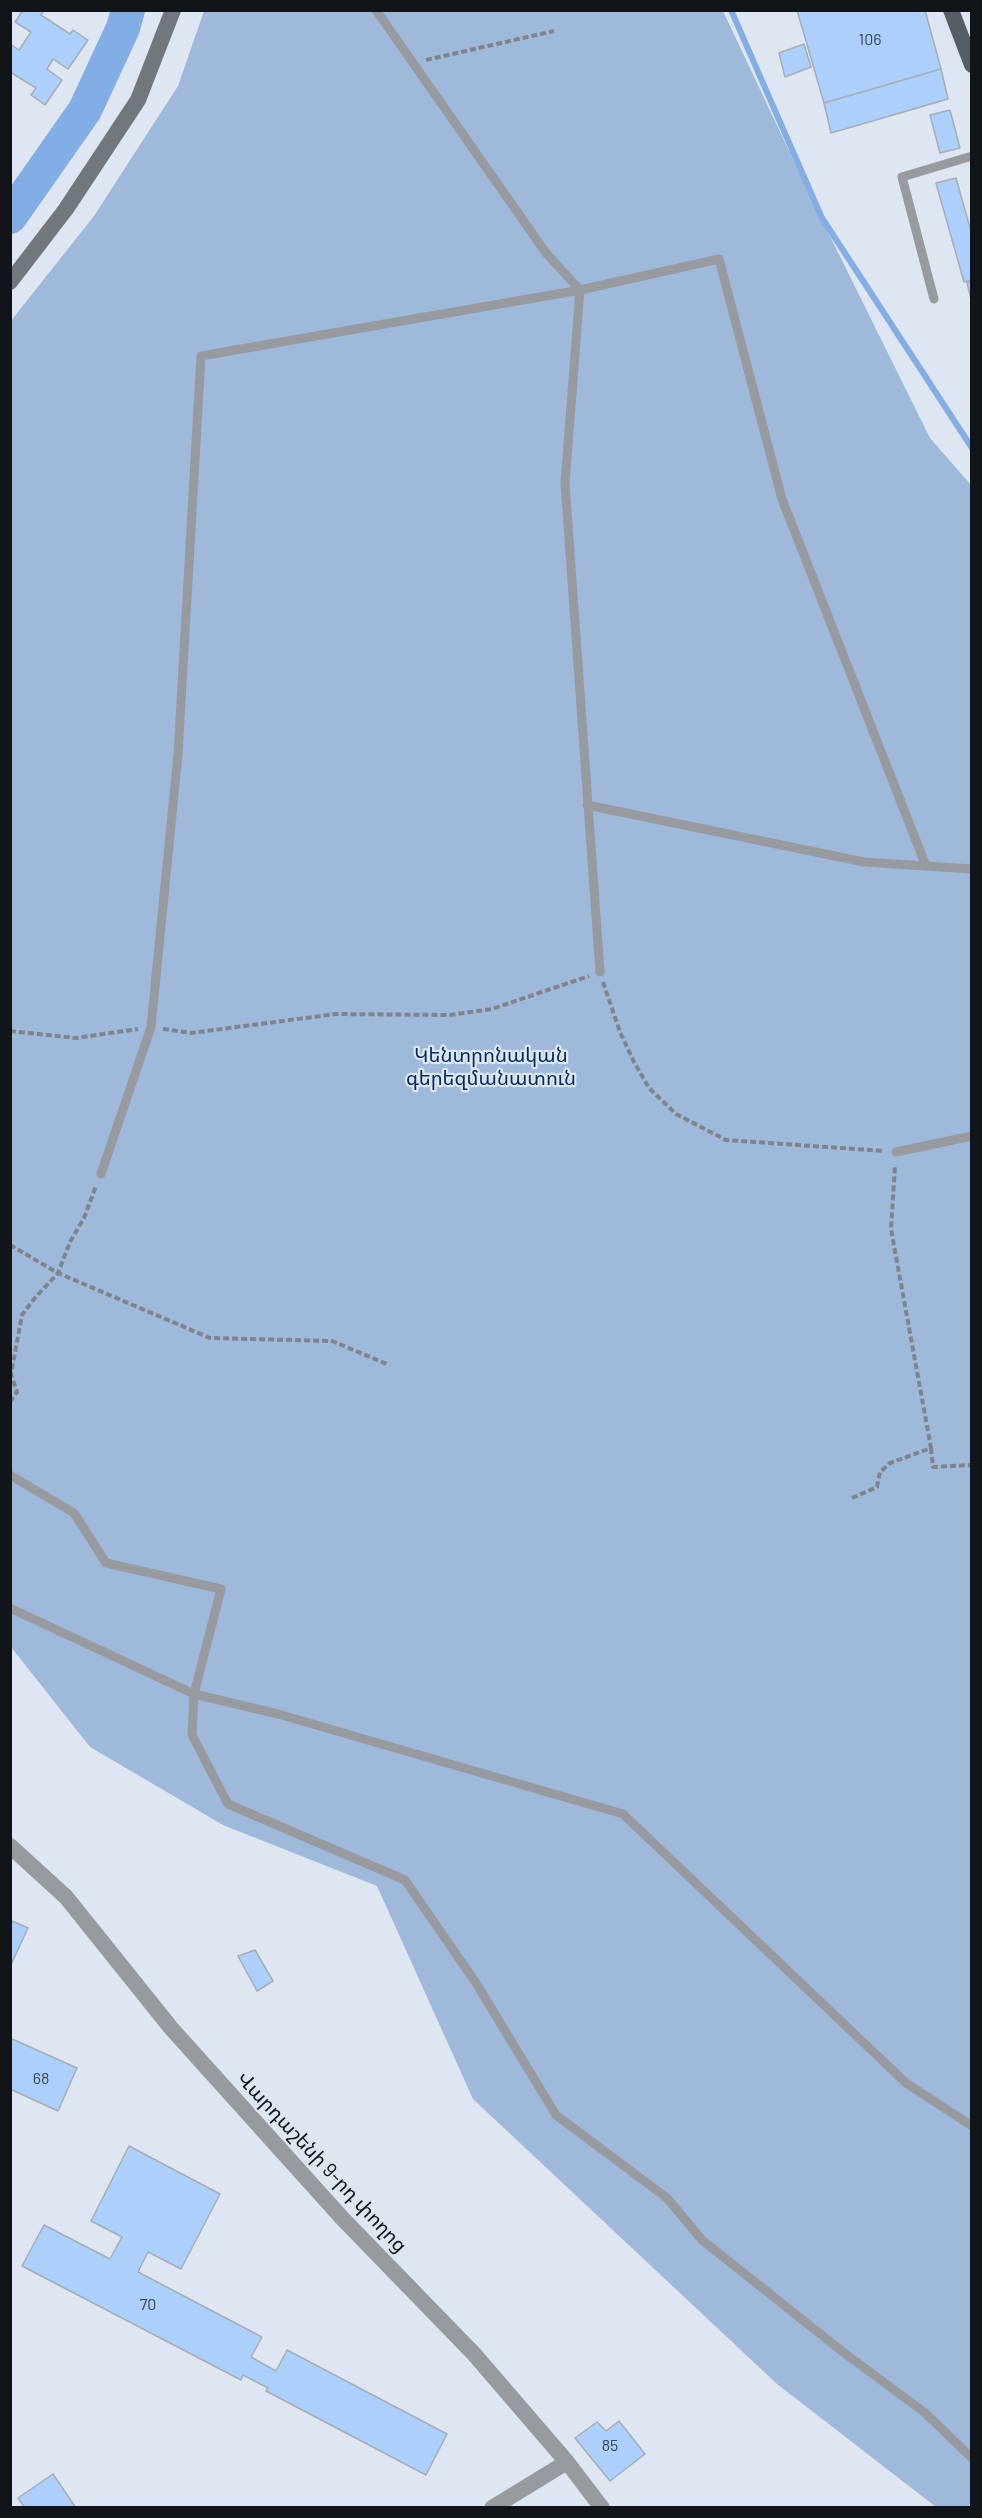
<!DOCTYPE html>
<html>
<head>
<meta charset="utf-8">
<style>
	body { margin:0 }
	#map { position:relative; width:982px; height:2518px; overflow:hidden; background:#dee6f1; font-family:Barlow,sans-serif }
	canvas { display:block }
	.frame { position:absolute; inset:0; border:12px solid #111418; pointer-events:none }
</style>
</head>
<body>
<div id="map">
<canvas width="982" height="2518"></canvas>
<div class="frame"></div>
</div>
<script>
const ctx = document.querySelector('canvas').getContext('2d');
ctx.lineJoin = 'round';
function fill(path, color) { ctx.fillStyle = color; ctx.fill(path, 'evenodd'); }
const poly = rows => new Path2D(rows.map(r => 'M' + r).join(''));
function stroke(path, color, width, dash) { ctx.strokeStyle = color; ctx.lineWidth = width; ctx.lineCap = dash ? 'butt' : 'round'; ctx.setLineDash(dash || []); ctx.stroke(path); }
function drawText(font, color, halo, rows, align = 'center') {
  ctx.font = font + ' Barlow,"Noto Sans Armenian",sans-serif'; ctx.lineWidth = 4.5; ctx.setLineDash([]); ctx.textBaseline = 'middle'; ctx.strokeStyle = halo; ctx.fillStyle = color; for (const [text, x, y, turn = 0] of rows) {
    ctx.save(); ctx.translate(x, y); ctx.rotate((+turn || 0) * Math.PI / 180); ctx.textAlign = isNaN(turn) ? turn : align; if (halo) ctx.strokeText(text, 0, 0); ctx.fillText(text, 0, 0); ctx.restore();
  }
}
fill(poly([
	[204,11,723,11,816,208,930,438,971,485,971,2507,936,2507,777,2384,473,2099,377,1886,223,1825,90,1747,11,1647,10,322,94,216,178,86]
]), '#9fb9db');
stroke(poly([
	[731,10,822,218,972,448]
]), '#83ade5', 6);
stroke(poly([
	[10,217,85,110,123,28,128,10]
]), '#83ade5', 34);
const building = poly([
	[23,10,44,10,41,15,70,34,73,30,88,40,68,69,53,59,47,69,62,80,45,105,31,95,36,88,10,72,10,44,19,50,31,32,15,22,23,10],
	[797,10,925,10,941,69,824,103,797,10],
	[804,44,811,67,785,77,779,53,804,44],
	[941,69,948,99,831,133,824,103,941,69],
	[950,110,960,148,940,153,930,115,950,110],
	[956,178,972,235,972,280,964,282,936,183,956,178],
	[972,282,972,303,967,283,972,282],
	[10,1920,28,1928,10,1967,10,1920],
	[255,1950,273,1981,257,1991,238,1956,255,1950],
	[10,2038,77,2068,58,2111,10,2089,10,2038],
	[129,2146,220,2194,181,2269,148,2252,138,2272,262,2337,251,2357,276,2371,287,2350,447,2434,426,2475,266,2391,268,2388,243,2375,241,2380,22,2266,44,2225,110,2259,122,2237,91,2221,129,2146],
	[619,2421,645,2454,610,2481,575,2438,597,2422,606,2431,619,2421],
	[53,2474,76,2508,25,2508,18,2498,53,2474]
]);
fill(building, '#accffc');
stroke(building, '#a5adb7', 1.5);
stroke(poly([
	[426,60,554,31],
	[603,982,620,1032,634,1062,649,1088,676,1114,726,1140,884,1151],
	[163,1029,191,1033,336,1014,450,1015,492,1009,589,976],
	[10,1031,76,1038,138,1029],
	[10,1245,58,1273,210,1338,332,1341,389,1365],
	[10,1402,17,1392,11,1374,22,1315,34,1299,58,1273,70,1242,84,1218,96,1186],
	[931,1448,933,1467,972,1465],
	[852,1498,877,1487,880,1472,890,1463,931,1448,891,1229,895,1166]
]), '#7f848c', 4, [6, 3]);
stroke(poly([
	[376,10,546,253,580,290,719,259,782,499,926,866,972,869],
	[934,299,902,177,972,156],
	[587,805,864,862,926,866],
	[896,1152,972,1136],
	[101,1174,151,1027,178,754,201,356,580,290,565,483,600,972],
	[10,1475,74,1513,106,1563,221,1589,194,1694,192,1735,228,1804,405,1880,476,1983,556,2115,667,2198,702,2240,843,2352,924,2412,972,2458],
	[10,1608,194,1694,278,1714,623,1814,906,2083,972,2126]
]), '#979b9f', 9);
stroke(poly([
	[10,1846,66,1897,171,2028,342,2218,474,2354,567,2462,602,2508],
	[492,2508,567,2462]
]), '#979b9f', 16);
stroke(poly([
	[10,282,66,209,138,100,173,10]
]), '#72777d', 16);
stroke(poly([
	[951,10,972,65]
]), '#575d65', 16);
drawText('16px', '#384351', null, [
	["106",870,40],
	["68",41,2079],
	["70",148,2305],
	["85",610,2446]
]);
drawText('20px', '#002b5c', '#dee6f1', [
	["Կենտրոնական",491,1055],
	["գերեզմանատուն",491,1078]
]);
drawText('20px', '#111418', '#dee6f1', [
	["Վարդաշենի 9-րդ փողոց",322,2162,47]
]);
</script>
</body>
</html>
